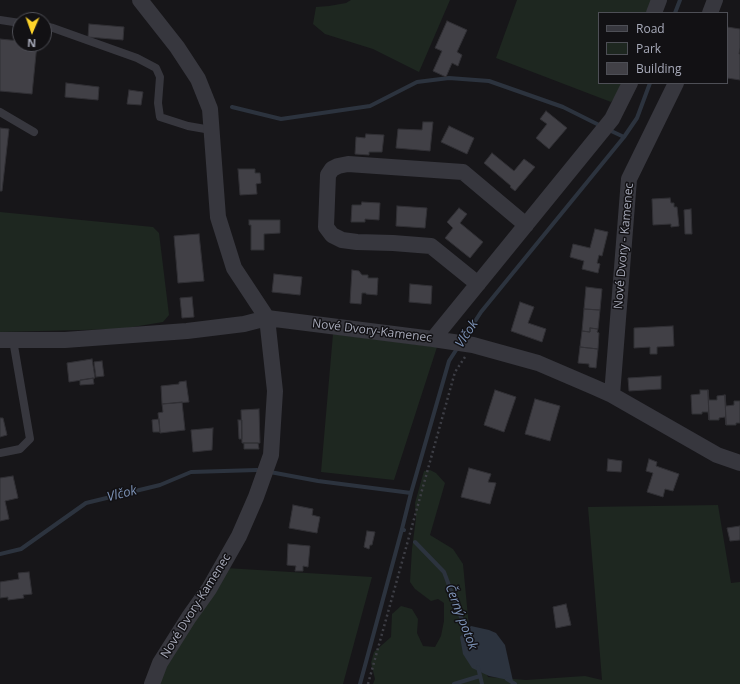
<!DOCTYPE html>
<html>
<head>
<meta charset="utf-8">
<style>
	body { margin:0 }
	#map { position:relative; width:740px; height:684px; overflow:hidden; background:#171619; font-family:"Open Sans",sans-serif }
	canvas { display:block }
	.legend { position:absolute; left:598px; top:12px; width:130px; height:72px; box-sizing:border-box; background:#121114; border:1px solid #4e4f56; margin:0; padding:5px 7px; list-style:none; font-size:12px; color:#a8abba }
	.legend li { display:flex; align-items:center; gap:8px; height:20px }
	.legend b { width:20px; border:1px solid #4e4f56 }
	.north { position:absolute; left:12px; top:12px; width:40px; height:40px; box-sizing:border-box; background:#121114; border:1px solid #4e4f56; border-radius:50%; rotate:182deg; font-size:11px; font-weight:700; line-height:16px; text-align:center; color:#a8abba }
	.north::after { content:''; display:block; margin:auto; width:14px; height:18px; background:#fed42a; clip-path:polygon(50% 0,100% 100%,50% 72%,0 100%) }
</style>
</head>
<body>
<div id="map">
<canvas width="740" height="684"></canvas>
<ul class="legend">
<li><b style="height:5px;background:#37373e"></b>Road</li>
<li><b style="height:11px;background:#1e2720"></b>Park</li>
<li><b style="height:11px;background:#414046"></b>Building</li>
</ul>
<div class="north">N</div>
</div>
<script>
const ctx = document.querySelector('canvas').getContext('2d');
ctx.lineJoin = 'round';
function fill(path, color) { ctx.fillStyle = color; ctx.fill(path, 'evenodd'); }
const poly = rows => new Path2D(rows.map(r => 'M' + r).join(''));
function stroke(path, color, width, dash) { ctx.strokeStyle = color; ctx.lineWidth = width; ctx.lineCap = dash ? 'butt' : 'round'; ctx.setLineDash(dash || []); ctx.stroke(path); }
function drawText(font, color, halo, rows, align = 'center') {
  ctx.font = font + ' "Open Sans",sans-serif'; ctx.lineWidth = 3; ctx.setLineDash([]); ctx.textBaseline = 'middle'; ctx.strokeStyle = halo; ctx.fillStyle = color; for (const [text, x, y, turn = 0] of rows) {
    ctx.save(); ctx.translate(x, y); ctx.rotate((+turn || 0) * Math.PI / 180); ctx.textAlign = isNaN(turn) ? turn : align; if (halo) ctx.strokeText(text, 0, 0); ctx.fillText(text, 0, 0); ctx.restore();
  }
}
fill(poly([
	[351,0,450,0,419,72,373,49,325,34,313,24,316,7,329,6,346,3],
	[517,0,654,0,649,13,599,13,599,83,623,83,619,93,611,102,496,58],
	[0,212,153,227,159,233,169,315,163,322,121,329,0,332],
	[333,334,437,347,394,480,321,472],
	[430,470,436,473,445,483,430,535,453,549,463,564,470,638,488,677,526,680,585,676,602,680,588,507,718,505,731,583,740,582,740,684,373,684,375,679,371,663,374,652,391,637,392,614,401,606,412,609,418,619,417,633,423,646,435,647,441,636,444,621,444,603,438,599,431,601,415,589,410,582,412,549,416,518,415,503,424,471],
	[226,568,372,577,343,684,157,684,165,664]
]), '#1e2720');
fill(poly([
	[471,626,489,630,496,633,505,645,513,681,489,676,472,668,463,654,460,637]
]), '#2c333e');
stroke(poly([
	[675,13,680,0],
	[232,107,281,119,370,106,417,82,449,78,489,81,563,107,599,125],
	[609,130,624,137],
	[463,340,481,312,624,137,637,118,650,83],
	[270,472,318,481,411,493],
	[404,530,402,529,411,493,449,361,458,347],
	[415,542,444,572,468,636],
	[0,554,21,549,86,503,160,485,191,472,257,470],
	[478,667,482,684],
	[507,679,515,684],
	[360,684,402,529],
	[454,684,480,676]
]), '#2c333e', 4);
const building = poly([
	[447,21,467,30,457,52,462,55,458,66,452,63,446,77,433,71,442,51,435,48,447,21],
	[89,24,124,27,123,40,88,37,89,24],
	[727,27,740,29,740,48,739,54,740,54,740,80,727,78,727,27],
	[0,39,20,41,20,44,37,44,32,94,0,91,0,39],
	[66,83,99,87,98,100,65,97,66,83],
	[129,90,143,92,141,105,127,104,129,90],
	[546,111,567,128,549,149,536,138,547,124,540,119,546,111],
	[423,122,433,122,430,151,396,148,398,129,422,130,423,122],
	[449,126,474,138,467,154,441,142,449,126],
	[0,128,9,129,2,191,0,191,0,128],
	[366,134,384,135,382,152,369,152,369,155,355,154,356,137,365,138,366,134],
	[492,153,514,171,524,159,535,167,515,191,510,187,511,186,484,163,492,153],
	[238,169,255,169,255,173,260,173,261,183,256,184,257,194,240,195,238,169],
	[670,198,671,203,674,203,674,207,677,207,679,226,671,227,671,224,653,225,652,199,670,198],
	[362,202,380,203,379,220,365,219,365,222,351,222,352,205,361,205,362,202],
	[397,206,427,208,425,228,396,226,397,206],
	[459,208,467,214,460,223,483,242,470,258,445,238,453,228,447,222,459,208],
	[691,209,692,234,685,234,684,210,691,209],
	[249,220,280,220,280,233,264,234,264,250,251,250,251,225,249,225,249,220],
	[595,229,608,232,602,256,599,255,597,263,600,264,598,273,582,269,584,261,570,257,573,244,590,248,595,229],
	[199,234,204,281,178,283,174,236,199,234],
	[352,270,359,271,362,275,368,275,368,278,378,278,377,295,366,294,366,293,362,293,361,304,350,303,352,270],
	[274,274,302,277,300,295,272,292,274,274],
	[410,284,432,286,431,304,409,302,410,284],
	[586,287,602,289,600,310,584,309,586,287],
	[192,297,194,317,182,318,180,298,192,297],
	[520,302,534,307,528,323,546,329,542,342,511,331,520,302],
	[584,309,600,310,598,329,590,328,590,332,582,331,584,309],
	[673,326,674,346,657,347,657,354,650,354,650,347,634,348,634,328,673,326],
	[590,328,598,329,597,332,599,333,598,349,580,347,582,331,590,332,590,328],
	[580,347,598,349,596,368,589,367,589,364,578,363,580,347],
	[92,359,95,378,69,382,67,363,92,359],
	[102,361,104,376,96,377,94,362,102,361],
	[661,376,661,389,629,391,628,378,661,376],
	[93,378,94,384,80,385,80,380,93,378],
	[186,381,189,402,162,404,161,386,179,384,179,382,186,381],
	[495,390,516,397,504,432,484,425,495,390],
	[700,390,708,390,709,420,708,412,702,412,702,414,692,414,691,395,700,394,700,390],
	[708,390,709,400,717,400,717,396,725,395,726,425,725,417,719,418,719,420,709,420,708,390],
	[725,395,726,406,734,405,734,401,740,401,740,423,736,423,736,425,726,425,725,395],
	[535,399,560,406,550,441,525,434,535,399],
	[182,402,185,430,160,433,158,413,163,412,162,404,182,402],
	[259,409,260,443,242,443,241,410,259,409],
	[0,418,3,418,7,435,0,437,0,418],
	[159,419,160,432,153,432,152,420,159,419],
	[238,420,242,420,242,439,239,439,238,420],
	[213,428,212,450,193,452,191,430,213,428],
	[244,443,258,443,259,449,244,449,244,443],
	[608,459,622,461,621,472,607,471,608,459],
	[649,459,657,462,656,466,679,474,673,491,665,489,663,497,647,492,653,473,646,471,649,459],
	[469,468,491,474,488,482,496,483,490,504,461,497,469,468],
	[13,476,18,498,5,501,9,519,0,521,0,478,13,476],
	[293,505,313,509,312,515,320,517,317,533,289,528,293,505],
	[740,526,740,540,730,541,727,528,740,526],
	[367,531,375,532,372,545,370,545,369,549,364,547,367,531],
	[288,544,310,546,308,567,303,566,303,571,295,571,296,566,287,565,288,544],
	[29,572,32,594,23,595,24,598,8,600,8,597,0,598,0,582,19,579,18,573,29,572],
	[566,604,571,625,556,628,553,607,566,604]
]);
fill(building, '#414046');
stroke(building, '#313035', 1);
stroke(poly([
	[368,684,455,372,465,357]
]), '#3d3e45', 2.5, [2, 3]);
stroke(poly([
	[0,20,20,23],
	[44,26,53,28,137,58,156,68,160,77,158,103,160,117,188,126,211,130],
	[0,112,34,132],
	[0,453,20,449,30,439,13,340]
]), '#37373e', 8);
stroke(poly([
	[140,0,177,47,198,79,210,109,218,217,234,268,267,318,275,391,271,455,256,497,239,536,209,589,189,617,160,663,152,684],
	[654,13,659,0],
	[710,13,715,0],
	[478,284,431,246,393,243,357,242,342,240,332,235,326,227,328,175,332,169,338,166,348,164,463,172,526,225],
	[433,339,612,119,630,83],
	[0,340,65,340,187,331,244,324,267,318,433,339,473,345,538,363,594,387,612,395,717,455,740,463],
	[612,395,629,179,676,83]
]), '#37373e', 16);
drawText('12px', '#a8abba', '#121114', [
	["Nové Dvory - Kamenec",624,246,-85],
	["Nové Dvory-Kamenec",372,331,7],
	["Nové Dvory-Kamenec",196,606,-58]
]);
drawText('italic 13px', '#7d93b7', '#121114', [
	["Vlčok",467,334,-57],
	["Vlčok",122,494,-14],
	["Černý potok",461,617,69]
]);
</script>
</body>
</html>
